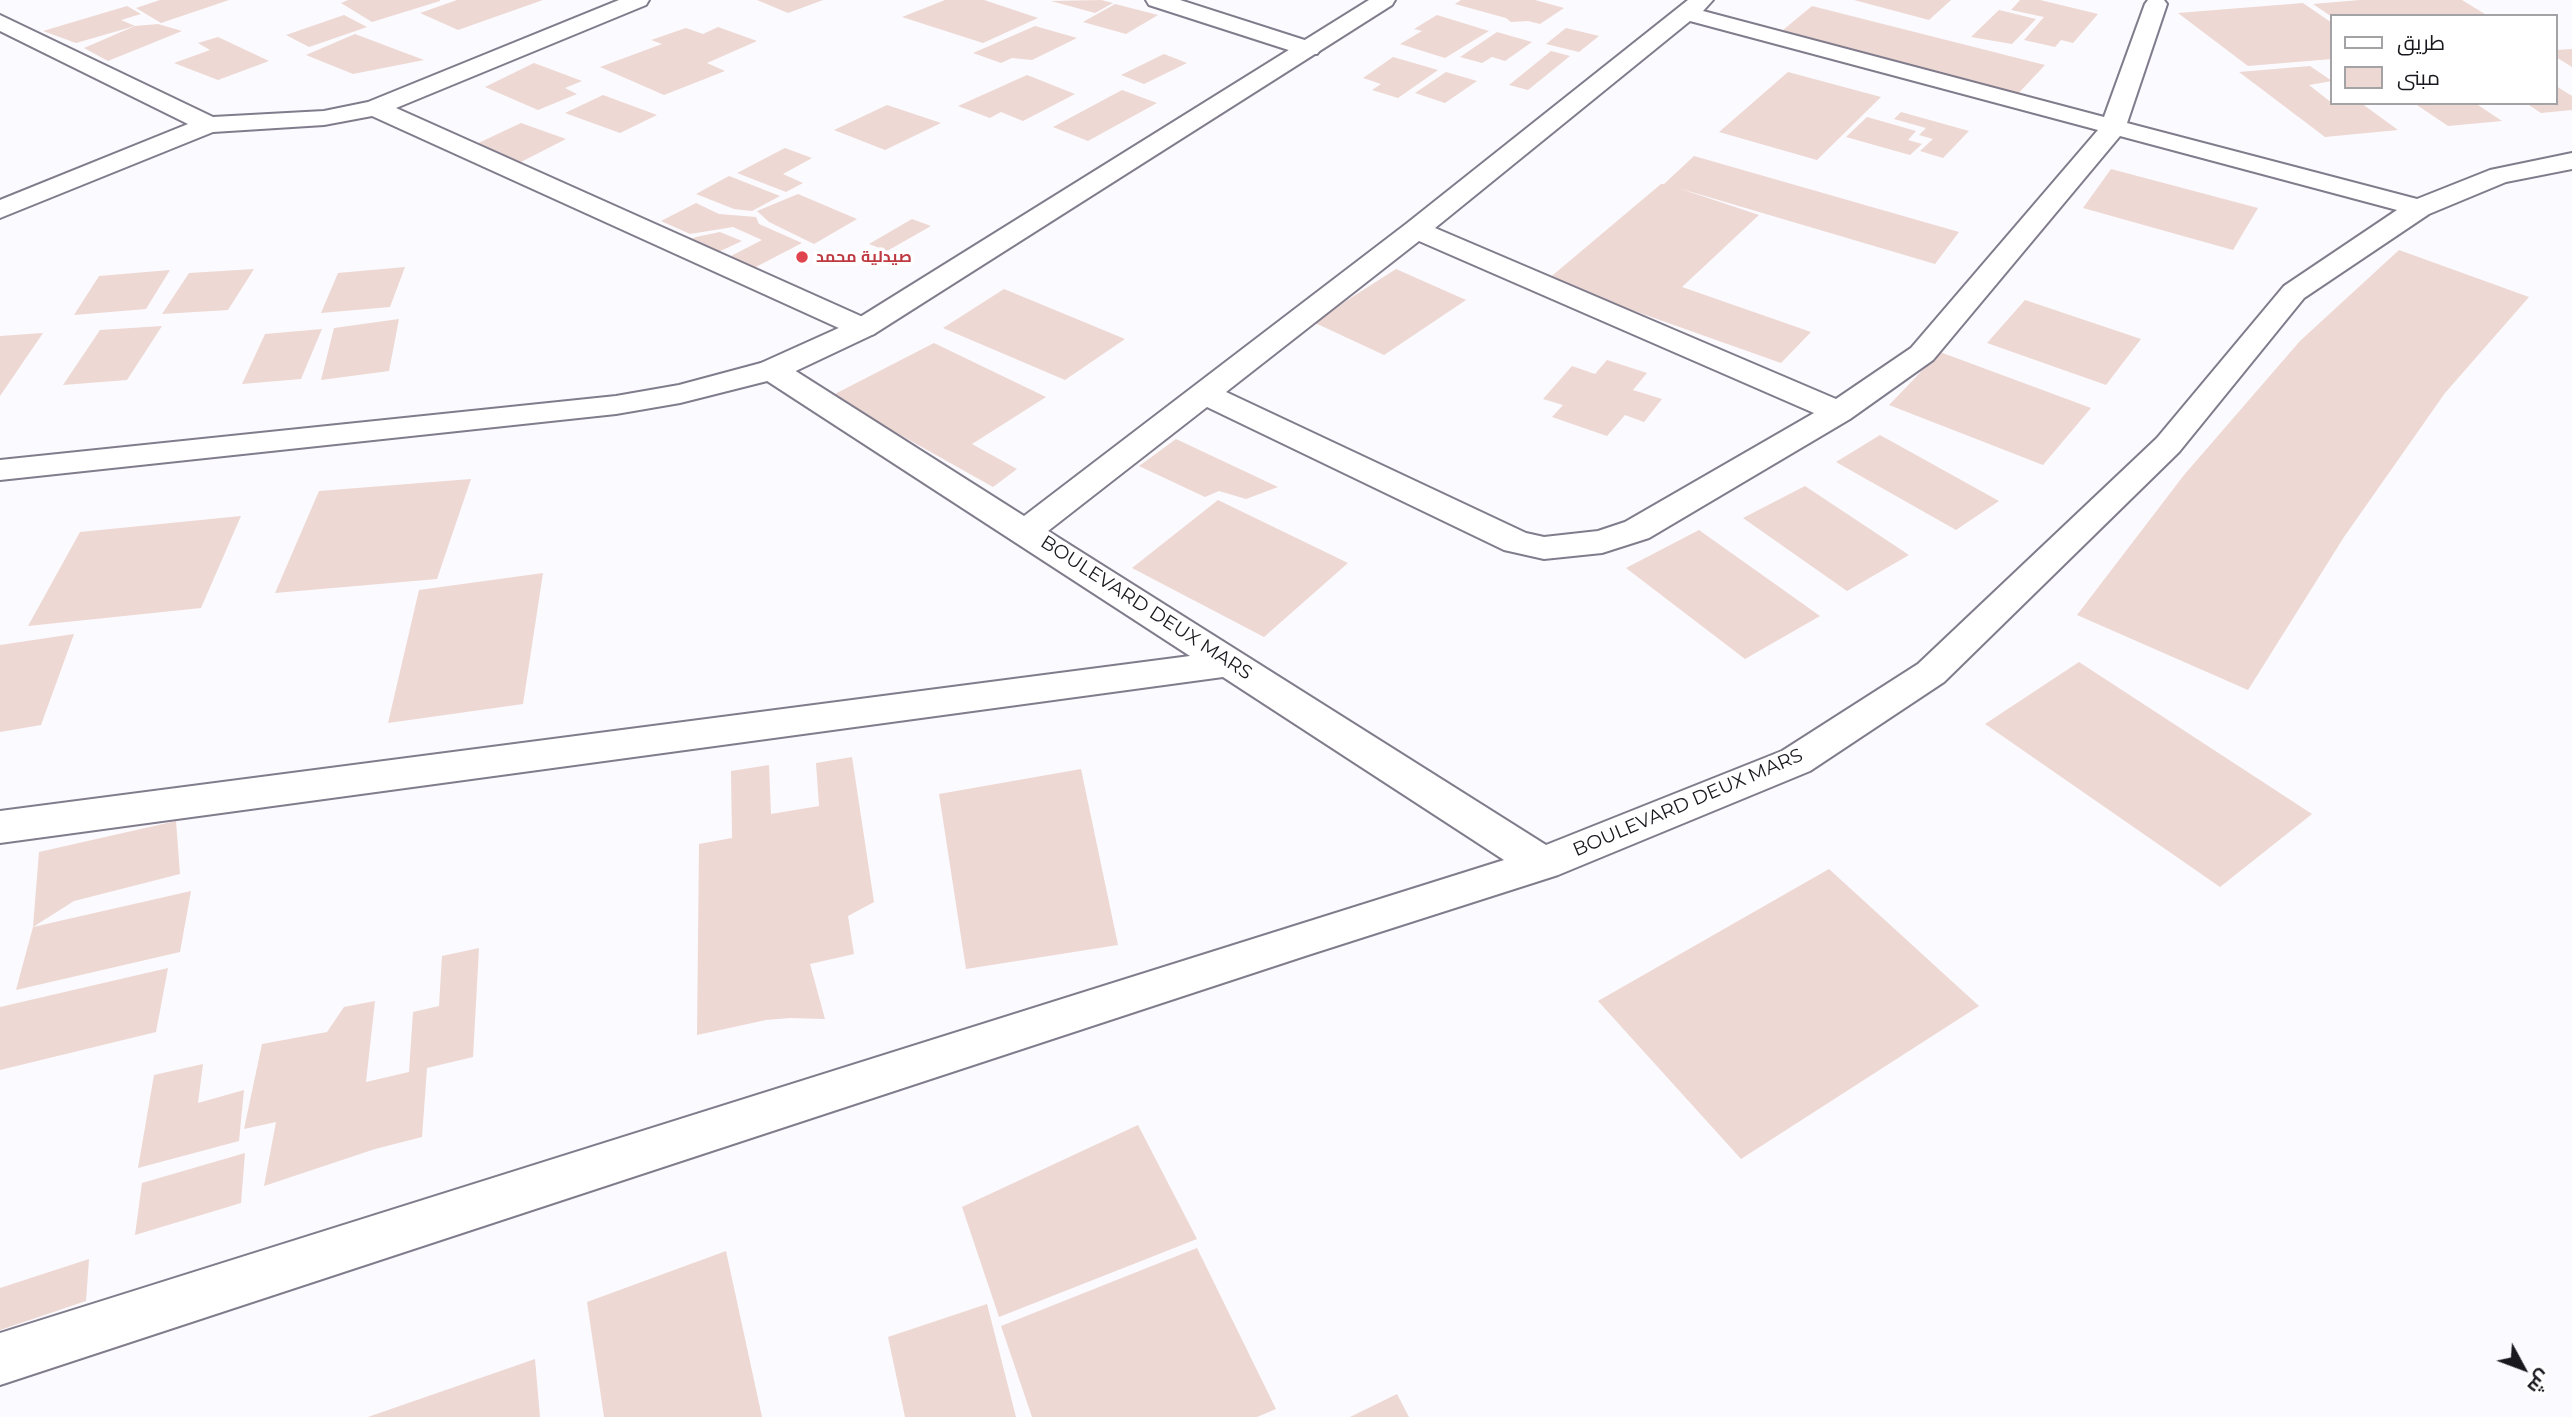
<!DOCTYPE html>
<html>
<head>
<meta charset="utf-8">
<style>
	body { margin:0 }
	#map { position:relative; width:2572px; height:1417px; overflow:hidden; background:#fbfafe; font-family:Montserrat,Cairo,sans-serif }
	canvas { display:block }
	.legend { position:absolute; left:2330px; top:14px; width:228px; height:91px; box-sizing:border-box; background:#fff; border:2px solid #a3a3a5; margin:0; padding:9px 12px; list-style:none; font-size:21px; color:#19181e }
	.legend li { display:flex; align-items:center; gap:14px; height:35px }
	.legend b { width:35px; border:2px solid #a3a3a5 }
	.north { position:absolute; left:2488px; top:1333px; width:70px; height:70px; -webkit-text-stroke:5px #fff; paint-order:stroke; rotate:131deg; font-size:19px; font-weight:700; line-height:28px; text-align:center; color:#19181e }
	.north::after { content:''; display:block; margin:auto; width:24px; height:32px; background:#19181e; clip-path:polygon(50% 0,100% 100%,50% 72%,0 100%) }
</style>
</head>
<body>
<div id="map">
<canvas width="2572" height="1417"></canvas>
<ul class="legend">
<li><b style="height:9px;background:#fff"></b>طريق</li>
<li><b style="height:19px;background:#eed8d3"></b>مبنى</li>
</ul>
<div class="north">ش</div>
</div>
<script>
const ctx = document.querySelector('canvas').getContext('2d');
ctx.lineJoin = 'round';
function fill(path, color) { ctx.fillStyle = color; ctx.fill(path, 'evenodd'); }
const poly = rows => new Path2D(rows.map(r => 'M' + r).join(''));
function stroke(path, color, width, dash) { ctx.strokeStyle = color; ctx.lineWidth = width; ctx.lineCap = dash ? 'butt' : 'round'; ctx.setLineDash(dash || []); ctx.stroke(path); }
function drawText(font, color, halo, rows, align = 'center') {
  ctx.font = font + ' Montserrat,Cairo,sans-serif'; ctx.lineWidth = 7; ctx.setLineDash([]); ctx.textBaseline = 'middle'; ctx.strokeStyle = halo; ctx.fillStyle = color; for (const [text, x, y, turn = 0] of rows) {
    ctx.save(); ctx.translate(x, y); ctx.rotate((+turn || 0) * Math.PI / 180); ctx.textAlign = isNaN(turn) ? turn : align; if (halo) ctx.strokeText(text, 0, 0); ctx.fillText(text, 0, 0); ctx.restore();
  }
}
fill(poly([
	[160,0,229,0,161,23,136,8],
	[348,0,440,0,440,1,372,22,341,3],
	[457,0,543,0,458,30,420,13],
	[757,0,823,0,788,13],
	[945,0,984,0,1038,18,983,43,902,17],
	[1101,0,1113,3,1095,13,1051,1],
	[1461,0,1535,0,1564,8,1540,24,1528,21,1511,22,1506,18,1455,4],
	[1854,0,1951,0,1929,20],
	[2020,0,2040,0,2098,14,2073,43,2061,40,2055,47,2024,40,2044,17,2011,10],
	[2360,0,2462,0,2488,16,2332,17,2313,4],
	[2303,3,2332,23,2332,59,2248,66,2178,13],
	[1115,4,1158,15,1126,34,1083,22],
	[127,6,141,14,121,20,135,26,76,43,43,31],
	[1812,6,2045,65,2014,98,1777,35],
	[1999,10,2036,19,2012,44,1971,37],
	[344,15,367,27,309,47,286,35],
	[1437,15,1489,31,1445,58,1400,44,1422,31,1414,29],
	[158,24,182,31,108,61,84,48,135,26],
	[1035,26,1077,38,1032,60,1012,58,1001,63,973,53],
	[718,27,757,41,707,63,725,71,664,95,600,67,662,44,651,40,686,28,703,34],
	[1566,28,1599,36,1579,52,1546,44],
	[1497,32,1532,42,1505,61,1492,57,1482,63,1460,57],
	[355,34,424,60,353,74,306,55],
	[218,37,269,61,218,80,174,63,210,50,198,43],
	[2572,49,2572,67,2556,57,2556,50],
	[1551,51,1570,56,1528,90,1509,85],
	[1164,54,1187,63,1144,84,1121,75],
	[1393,57,1438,70,1398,98,1372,90,1381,84,1363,78],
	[534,63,582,81,565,88,577,94,538,110,485,87],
	[2310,66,2332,81,2309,85,2332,103,2361,103,2398,130,2325,137,2239,72],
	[1446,72,1477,81,1445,103,1415,93],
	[1788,72,1881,97,1817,160,1719,132],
	[1027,75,1075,94,1023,121,1001,112,990,118,958,106],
	[2556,86,2572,96,2572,110,2541,113,2526,103,2556,103],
	[1122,90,1157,103,1088,141,1053,127],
	[603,95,657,115,620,133,565,113],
	[2414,103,2475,103,2502,121,2448,126],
	[887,105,941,123,885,150,834,130],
	[1901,112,1969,131,1943,158,1920,151,1933,139,1919,135,1926,128,1894,119],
	[1867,117,1916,131,1908,140,1922,144,1910,155,1846,137],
	[521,123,566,139,517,164,472,146],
	[785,148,812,158,783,174,803,183,786,192,737,173],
	[1694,156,1959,232,1935,264,1678,188,1759,215,1682,287,1811,332,1781,363,1547,280,1661,184,1664,184],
	[2111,169,2258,208,2233,250,2083,208],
	[729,176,780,196,752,211,734,209,696,194],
	[798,194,857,219,814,244,769,222,757,211],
	[696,203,719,214,756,217,759,224,802,243,752,269,727,258,762,240,733,227,690,234,661,221],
	[912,219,931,226,887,251,869,244],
	[720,232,742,241,714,254,683,243,696,237],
	[2399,250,2529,297,2445,393,2344,537,2248,690,2077,615,2184,475,2300,341],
	[405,267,390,307,321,313,338,273],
	[254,269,228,310,162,314,189,273],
	[1396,269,1466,300,1384,355,1313,322],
	[170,270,146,309,74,315,99,276],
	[1004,289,1125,339,1065,380,943,328],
	[2025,300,2141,339,2106,385,1987,343],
	[399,319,389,371,321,380,334,328],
	[162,326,127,380,63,385,100,330],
	[322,329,301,379,242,384,265,334],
	[43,333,0,396,0,336],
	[934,343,1046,397,972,444,1017,469,993,487,831,396],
	[1940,352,2091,408,2043,465,1889,405],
	[1607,360,1647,373,1633,390,1662,399,1644,422,1625,415,1607,436,1552,417,1563,405,1543,399,1572,366,1595,374],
	[1880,435,1999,501,1956,530,1836,462],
	[1176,439,1278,487,1246,499,1219,491,1205,497,1139,466],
	[471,479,437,579,275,593,319,491],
	[1805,486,1909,555,1847,591,1743,518],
	[1218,500,1348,563,1264,637,1132,568],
	[241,516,201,608,28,626,80,532],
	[1699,530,1820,616,1745,659,1626,568],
	[543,573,523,704,388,723,419,590],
	[74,634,41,725,0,732,0,645],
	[2079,662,2312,814,2220,887,1985,724],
	[852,757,874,902,848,916,854,954,810,964,825,1019,790,1018,766,1020,697,1035,699,844,732,838,731,771,769,765,771,814,819,806,816,763],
	[1081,769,1118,945,966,969,939,794],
	[176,821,180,874,74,901,33,927,191,891,180,952,16,990,33,927,39,852],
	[1829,869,1979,1006,1741,1159,1598,1001],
	[479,948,473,1057,427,1068,422,1137,375,1149,264,1186,276,1122,244,1129,262,1044,327,1032,344,1007,375,1001,366,1082,409,1072,413,1012,439,1006,442,956],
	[168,968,156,1032,0,1070,0,1007],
	[203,1064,198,1103,244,1090,239,1141,138,1168,154,1075],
	[1138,1125,1197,1239,999,1317,962,1207],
	[245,1153,241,1203,135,1235,142,1183],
	[1197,1248,1276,1409,1257,1417,1032,1417,1001,1326],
	[726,1251,762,1417,604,1417,587,1302],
	[89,1259,86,1301,0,1330,0,1288],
	[987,1304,1016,1417,905,1417,888,1337],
	[535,1359,540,1417,368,1417],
	[1397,1394,1409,1417,1350,1417]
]), '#eed8d3');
const minor = poly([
	[619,0,649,0,646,5,396,108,874,322,878,328,874,334,863,337,852,334,372,116,324,125,213,132,0,218,0,200,188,124,0,31,0,15,213,117,324,111,368,102,619,0],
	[1146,0,1180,0,1317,44,1321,49,1317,54,1301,54,1149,5,1146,0],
	[1688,0,1713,0,1703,11,2104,117,2145,4,2148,0,2164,0,2167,4,2127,123,2417,199,2490,170,2572,153,2572,169,2506,182,2429,214,2304,298,2179,452,1944,682,1810,771,1558,875,1308,955,0,1385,0,1333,1504,860,1223,677,0,843,0,811,1190,656,761,377,757,370,761,363,772,361,783,363,1024,516,1406,224,1688,0],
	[1690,21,2098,130,1911,348,1836,399,1435,228,1690,21],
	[2120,136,2397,210,2284,286,2157,438,1918,664,1782,751,1546,845,1048,531,1207,407,1504,550,1544,559,1602,553,1649,538,1850,419,1933,360,2120,136],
	[1419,241,1814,413,1625,522,1598,531,1544,537,1526,533,1226,392,1419,241]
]);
const tertiary = poly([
	[1369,0,1395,0,1392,5,874,334,783,377,680,403,616,414,0,480,0,460,616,396,679,385,761,363,852,322,1369,0]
]);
stroke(minor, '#807c8c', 4);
stroke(tertiary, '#807c8c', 4);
fill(minor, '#fff');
fill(tertiary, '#fff');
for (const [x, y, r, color] of [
	[802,257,7,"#e0444e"]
]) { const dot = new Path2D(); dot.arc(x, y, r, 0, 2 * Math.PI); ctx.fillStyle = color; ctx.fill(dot); stroke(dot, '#fff', 2.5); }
drawText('bold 16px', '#be3a42', '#fff', [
	["صيدلية محمد",816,257]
], 'left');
drawText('19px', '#19181e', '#fff', [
	["BOULEVARD DEUX MARS",1146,608,33],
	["BOULEVARD DEUX MARS",1688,803,-23]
]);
</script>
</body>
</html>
